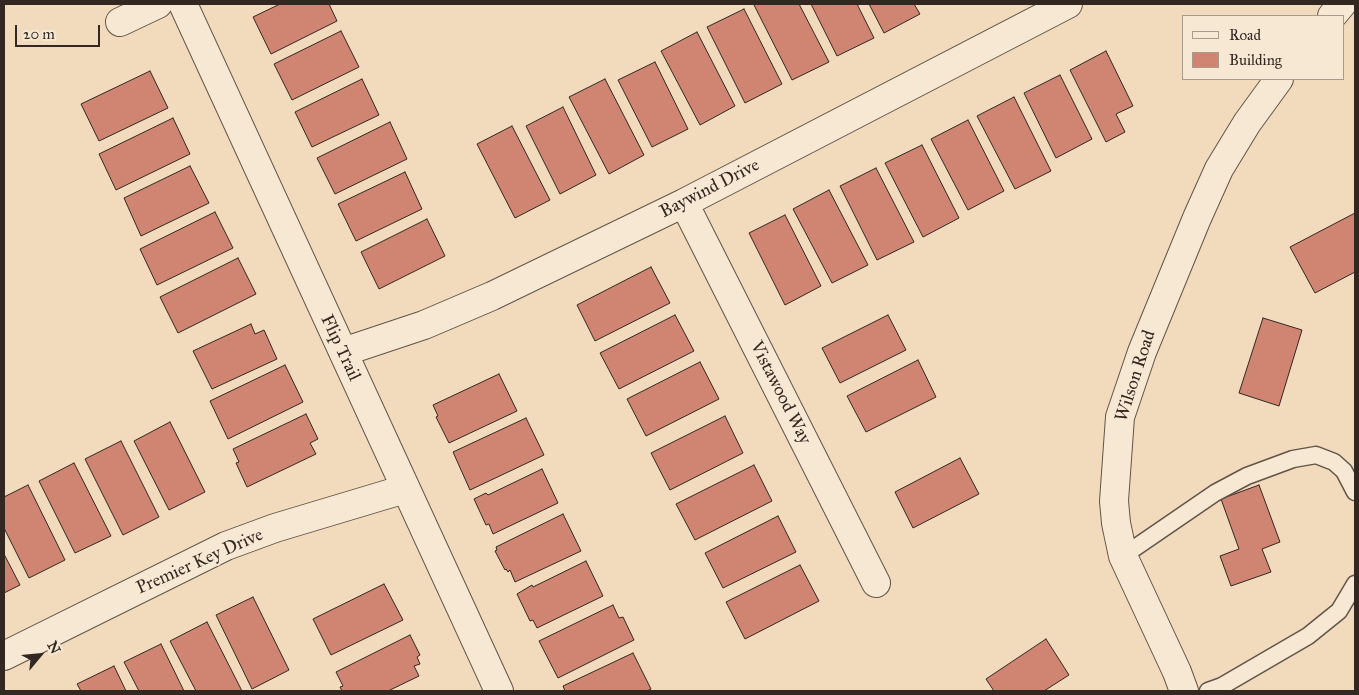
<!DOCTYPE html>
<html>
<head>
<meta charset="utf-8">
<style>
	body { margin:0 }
	#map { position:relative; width:1359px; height:695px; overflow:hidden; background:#f1dbbc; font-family:"IM FELL Great Primer",serif }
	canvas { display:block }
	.frame { position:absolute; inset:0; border:5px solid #332721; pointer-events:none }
	.legend { position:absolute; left:1182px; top:15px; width:162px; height:65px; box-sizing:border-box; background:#f6e8d3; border:1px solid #a89b8c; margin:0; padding:6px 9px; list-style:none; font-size:15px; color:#332721 }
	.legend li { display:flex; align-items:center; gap:10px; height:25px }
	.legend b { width:25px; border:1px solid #a89b8c }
	.north { position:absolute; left:15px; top:630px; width:50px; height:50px; -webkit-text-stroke:4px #f6e8d3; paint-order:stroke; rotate:62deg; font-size:14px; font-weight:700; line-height:20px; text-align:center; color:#332721 }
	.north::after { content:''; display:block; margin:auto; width:18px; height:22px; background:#332721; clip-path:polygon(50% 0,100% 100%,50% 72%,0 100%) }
	.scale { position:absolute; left:15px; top:25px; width:85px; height:22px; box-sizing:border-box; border:2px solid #332721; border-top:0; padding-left:6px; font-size:15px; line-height:18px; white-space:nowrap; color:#332721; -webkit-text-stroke:4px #f6e8d3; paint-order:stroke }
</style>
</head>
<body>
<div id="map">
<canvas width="1359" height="695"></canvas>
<div class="frame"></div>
<ul class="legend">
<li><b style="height:6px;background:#f6e8d3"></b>Road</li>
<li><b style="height:14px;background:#cf8572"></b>Building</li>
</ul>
<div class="north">N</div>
<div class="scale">20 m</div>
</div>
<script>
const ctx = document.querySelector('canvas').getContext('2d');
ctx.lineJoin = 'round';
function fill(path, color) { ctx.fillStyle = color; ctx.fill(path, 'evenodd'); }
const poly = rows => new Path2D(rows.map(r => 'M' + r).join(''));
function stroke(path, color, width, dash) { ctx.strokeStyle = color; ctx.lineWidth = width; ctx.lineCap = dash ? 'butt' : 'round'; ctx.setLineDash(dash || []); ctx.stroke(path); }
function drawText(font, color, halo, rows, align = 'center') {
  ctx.font = font + ' "IM FELL Great Primer",serif'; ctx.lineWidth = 4.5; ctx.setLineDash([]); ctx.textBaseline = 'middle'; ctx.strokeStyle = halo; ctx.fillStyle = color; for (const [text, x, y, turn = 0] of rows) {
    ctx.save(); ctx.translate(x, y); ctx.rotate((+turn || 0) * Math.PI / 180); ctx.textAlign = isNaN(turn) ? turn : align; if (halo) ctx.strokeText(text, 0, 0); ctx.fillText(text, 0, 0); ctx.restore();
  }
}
const building = poly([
	[280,4,329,4,337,21,271,54,253,17,280,4],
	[755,4,799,4,829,62,792,80,754,5,755,4],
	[811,4,857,4,874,38,837,56,811,4],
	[869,4,914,4,920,14,884,33,869,4],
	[744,9,782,84,745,103,707,27,744,9],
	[341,31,359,67,292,100,274,64,341,31],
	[697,32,735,106,700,125,661,51,697,32],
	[1106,51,1133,106,1116,114,1125,132,1106,142,1070,70,1106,51],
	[655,62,688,129,652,147,618,80,655,62],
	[150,71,168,108,99,141,81,104,150,71],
	[1060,75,1092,139,1056,158,1024,93,1060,75],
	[362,79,379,115,312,147,295,112,362,79],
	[605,79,644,155,609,174,569,97,605,79],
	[1014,97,1051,171,1015,189,977,116,1014,97],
	[563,107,596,175,560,194,526,126,563,107],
	[173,118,190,154,116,190,99,154,173,118],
	[968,120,1004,191,968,210,931,139,968,120],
	[390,122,407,159,335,194,317,158,390,122],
	[512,126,550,200,515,218,477,144,512,126],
	[922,145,959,218,923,237,885,163,922,145],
	[190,166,209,203,141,236,124,198,190,166],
	[876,168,914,242,877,260,840,186,876,168],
	[405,172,422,209,356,241,338,204,405,172],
	[829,190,868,265,832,283,793,209,829,190],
	[215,212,233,248,157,285,140,249,215,212],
	[1355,213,1355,272,1315,293,1290,247,1355,213],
	[785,215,821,286,785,305,749,233,785,215],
	[427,219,445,256,379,289,361,252,427,219],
	[238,258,256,294,178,333,160,297,238,258],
	[651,267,670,303,595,341,577,305,651,267],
	[675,315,694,351,619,389,600,353,675,315],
	[888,315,906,350,840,383,822,348,888,315],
	[1263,318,1302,330,1279,406,1239,393,1263,318],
	[251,324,255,334,264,330,277,359,212,389,193,351,251,324],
	[918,360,936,397,866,432,847,396,918,360],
	[700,362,719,399,646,436,627,399,700,362],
	[285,365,303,402,228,439,210,401,285,365],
	[499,374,517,411,449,443,436,417,438,416,433,405,499,374],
	[306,414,318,439,310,443,316,454,247,487,236,463,239,462,233,449,306,414],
	[725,416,743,453,670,490,651,453,725,416],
	[526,418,544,455,470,490,453,452,526,418],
	[170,422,205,492,169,510,134,441,170,422],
	[121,441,159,517,123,535,85,459,121,441],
	[960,458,979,494,913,528,895,492,960,458],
	[74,463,111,536,75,553,39,481,74,463],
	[754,465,772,501,695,540,676,504,754,465],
	[542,469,558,503,493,534,489,524,486,525,474,499,486,493,488,495,542,469],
	[28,485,65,560,29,578,4,528,4,497,28,485],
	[1259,485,1280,542,1262,549,1271,572,1231,586,1220,556,1239,549,1221,499,1259,485],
	[563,514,581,551,515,582,510,570,508,572,506,569,505,570,495,551,497,550,496,547,563,514],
	[778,516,796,552,723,588,705,553,778,516],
	[4,554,20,585,4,593,4,554],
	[586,561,603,596,537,628,533,620,530,621,517,594,532,585,533,587,586,561],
	[800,565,819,601,745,639,726,602,800,565],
	[384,584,403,620,331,655,313,619,384,584],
	[253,597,289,670,252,689,216,615,253,597],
	[613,605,619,618,623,617,634,640,558,678,539,641,613,605],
	[207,622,242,691,196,691,170,641,207,622],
	[410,635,420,655,417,657,420,664,414,666,419,676,388,691,342,691,340,687,343,686,336,672,410,635],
	[1046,639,1069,675,1044,691,994,691,986,679,1046,639],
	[161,644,184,691,139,691,124,662,161,644],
	[633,653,651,689,647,691,565,691,563,686,633,653],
	[114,666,126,691,81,691,77,684,114,666]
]);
fill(building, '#cf8572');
stroke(building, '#332721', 1);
const service = poly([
	[1123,556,1215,493,1247,476,1293,459,1316,455,1334,462,1344,471,1355,492],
	[1208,691,1222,686,1308,636,1339,611,1355,584]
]);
const minor = poly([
	[183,4,499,691],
	[1332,16,1342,4],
	[120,22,158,4],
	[684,203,876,583],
	[343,352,424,325,492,296,684,203,1068,4],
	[4,656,226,546,275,528,405,489],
	[1184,691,1177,672,1123,556,1116,523,1114,501,1120,417,1142,352,1197,218,1219,169,1247,123,1279,79]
]);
stroke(service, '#625448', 19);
stroke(minor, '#625448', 30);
stroke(service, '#f6e8d3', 16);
stroke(minor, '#f6e8d3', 28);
drawText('18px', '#332721', '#f6e8d3', [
	["Baywind Drive",710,189,-27],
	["Flip Trail",340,348,65],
	["Wilson Road",1136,376,-72],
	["Vistawood Way",780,393,63],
	["Premier Key Drive",200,562,-24]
]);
</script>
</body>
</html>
